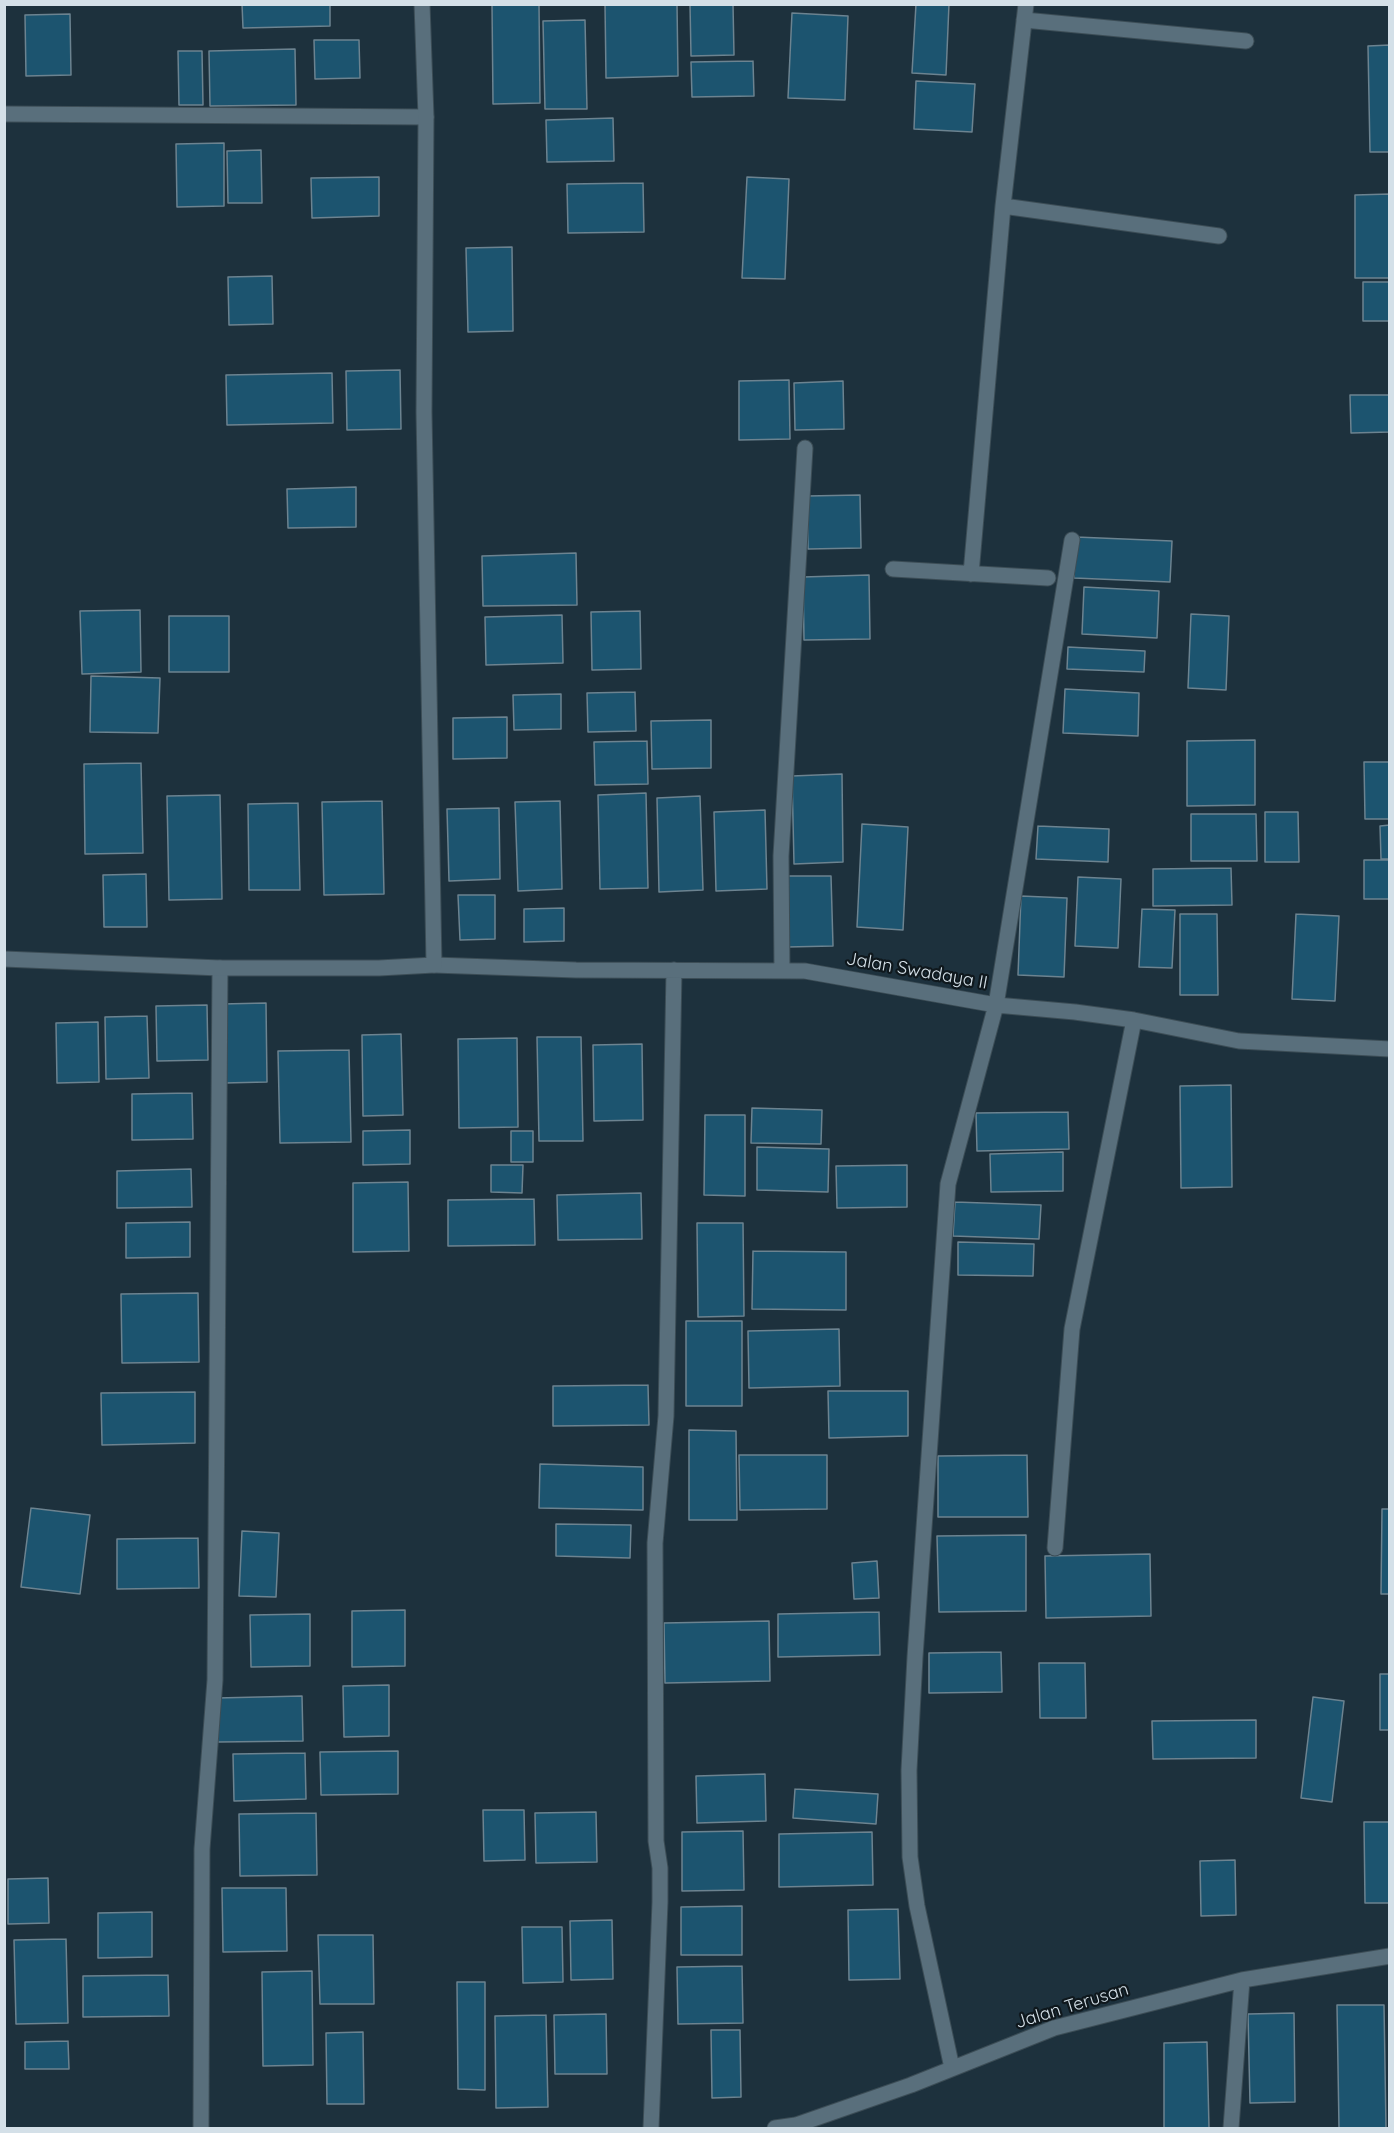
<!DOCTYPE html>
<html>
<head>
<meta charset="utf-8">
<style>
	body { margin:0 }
	#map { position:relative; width:1394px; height:2133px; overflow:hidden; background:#1d313d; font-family:Quicksand,sans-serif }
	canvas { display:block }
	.frame { position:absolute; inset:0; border:6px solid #d4e0e8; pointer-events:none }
</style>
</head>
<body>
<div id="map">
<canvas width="1394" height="2133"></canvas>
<div class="frame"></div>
</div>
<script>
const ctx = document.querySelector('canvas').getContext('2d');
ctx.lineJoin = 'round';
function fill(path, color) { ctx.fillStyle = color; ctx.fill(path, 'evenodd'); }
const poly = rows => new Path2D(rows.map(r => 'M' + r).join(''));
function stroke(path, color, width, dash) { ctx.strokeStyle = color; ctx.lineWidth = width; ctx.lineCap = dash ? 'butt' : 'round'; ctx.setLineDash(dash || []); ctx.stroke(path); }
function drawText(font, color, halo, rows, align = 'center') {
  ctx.font = font + ' Quicksand,sans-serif'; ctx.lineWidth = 4.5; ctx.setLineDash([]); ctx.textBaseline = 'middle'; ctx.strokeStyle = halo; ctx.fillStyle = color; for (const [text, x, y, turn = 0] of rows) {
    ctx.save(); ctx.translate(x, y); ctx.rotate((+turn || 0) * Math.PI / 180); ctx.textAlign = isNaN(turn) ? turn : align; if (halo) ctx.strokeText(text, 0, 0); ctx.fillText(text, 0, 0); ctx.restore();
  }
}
const building = poly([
	[242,4,330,4,330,26,243,28,242,4],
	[492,4,539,4,540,103,493,104,492,4],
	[605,4,677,4,678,76,606,78,605,4],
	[690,4,733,4,734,55,691,56,690,4],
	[916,4,949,4,946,75,912,73,916,4],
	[792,13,848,16,845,100,788,98,792,13],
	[70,14,71,75,26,76,25,15,70,14],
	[585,20,587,109,545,109,543,21,585,20],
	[314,40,359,40,360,78,315,79,314,40],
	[1390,45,1390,152,1370,152,1368,46,1390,45],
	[295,49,296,105,210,106,209,51,295,49],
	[178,51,202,51,203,105,179,105,178,51],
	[753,61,754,96,692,97,691,62,753,61],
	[916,81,975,84,972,132,914,129,916,81],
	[613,118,614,161,547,162,546,120,613,118],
	[224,143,224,206,177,207,176,144,224,143],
	[261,150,262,203,228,203,227,151,261,150],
	[379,177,379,216,312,218,311,178,379,177],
	[747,177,789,179,785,279,742,278,747,177],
	[643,183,644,232,568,233,567,184,643,183],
	[1390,194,1390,278,1355,278,1355,195,1390,194],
	[512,247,513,331,468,332,466,248,512,247],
	[272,276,273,324,229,325,228,277,272,276],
	[1363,282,1390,282,1390,321,1363,321,1363,282],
	[400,370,401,429,347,430,346,371,400,370],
	[332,373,333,423,227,425,226,375,332,373],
	[789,380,790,439,739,440,739,381,789,380],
	[843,381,844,429,795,430,794,383,843,381],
	[1350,395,1390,395,1390,432,1351,433,1350,395],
	[356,487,356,527,288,528,287,489,356,487],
	[860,495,861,548,808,549,807,496,860,495],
	[1076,537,1172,541,1170,582,1074,578,1076,537],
	[576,553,577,605,483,606,482,556,576,553],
	[869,575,870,639,804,640,803,577,869,575],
	[1084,587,1159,591,1157,638,1082,634,1084,587],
	[140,610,141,672,82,674,80,611,140,610],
	[640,611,641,669,592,670,591,612,640,611],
	[1191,614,1229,616,1226,690,1188,688,1191,614],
	[562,615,563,663,486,665,485,617,562,615],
	[169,616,229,616,229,672,169,672,169,616],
	[1068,647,1145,651,1144,672,1067,669,1068,647],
	[91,676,160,678,158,733,90,732,91,676],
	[1065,689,1139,693,1138,736,1063,733,1065,689],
	[635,692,636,731,588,732,587,693,635,692],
	[561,694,561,729,514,730,513,695,561,694],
	[507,717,507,758,453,759,453,718,507,717],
	[711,720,711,768,652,769,651,721,711,720],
	[1255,740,1255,805,1187,806,1187,741,1255,740],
	[647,741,648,784,595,785,594,742,647,741],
	[1364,762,1390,762,1390,819,1365,819,1364,762],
	[141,763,143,853,85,854,84,764,141,763],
	[842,774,843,862,794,864,792,776,842,774],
	[646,793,648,888,600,889,598,795,646,793],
	[220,795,222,899,169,900,167,796,220,795],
	[700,796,703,890,659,892,657,798,700,796],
	[382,801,384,894,324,895,322,802,382,801],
	[560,801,562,889,518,891,515,802,560,801],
	[298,803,300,890,249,890,248,804,298,803],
	[499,808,500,879,449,881,447,809,499,808],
	[765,810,767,889,716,891,714,812,765,810],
	[1265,812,1298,812,1299,862,1265,862,1265,812],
	[1191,814,1256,814,1257,861,1191,861,1191,814],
	[862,824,908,827,903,930,857,927,862,824],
	[1390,825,1390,859,1381,859,1380,826,1390,825],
	[1038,826,1109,829,1108,862,1036,859,1038,826],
	[1364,860,1390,860,1390,899,1364,899,1364,860],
	[1231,868,1232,905,1153,906,1153,869,1231,868],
	[146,874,147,927,104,927,103,875,146,874],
	[785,876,831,876,833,946,787,947,785,876],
	[1078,877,1121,879,1118,948,1075,946,1078,877],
	[458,895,495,895,495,939,460,940,458,895],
	[1021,896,1067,898,1064,977,1018,975,1021,896],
	[564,908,564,941,524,942,524,909,564,908],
	[1142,909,1175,910,1172,968,1139,967,1142,909],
	[1180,914,1217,914,1218,995,1180,995,1180,914],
	[1296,914,1339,916,1335,1001,1292,999,1296,914],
	[266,1003,267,1082,224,1083,222,1004,266,1003],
	[207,1005,208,1060,157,1061,156,1006,207,1005],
	[147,1016,149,1078,106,1079,105,1017,147,1016],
	[98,1022,99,1082,57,1083,56,1023,98,1022],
	[401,1034,403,1115,363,1116,362,1035,401,1034],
	[537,1037,581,1037,583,1141,539,1141,537,1037],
	[517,1038,518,1127,459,1128,458,1039,517,1038],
	[642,1044,643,1120,594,1121,593,1045,642,1044],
	[349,1050,351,1142,280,1143,278,1051,349,1050],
	[1231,1085,1232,1187,1181,1188,1180,1086,1231,1085],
	[192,1093,193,1139,132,1140,132,1094,192,1093],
	[752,1108,822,1110,821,1144,751,1143,752,1108],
	[1068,1112,1069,1149,977,1151,976,1113,1068,1112],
	[705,1115,745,1115,745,1196,704,1195,705,1115],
	[410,1130,410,1164,363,1165,363,1131,410,1130],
	[511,1131,533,1131,533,1162,511,1162,511,1131],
	[757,1147,829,1149,828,1192,757,1190,757,1147],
	[1063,1152,1063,1191,991,1192,990,1154,1063,1152],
	[491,1165,523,1165,522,1193,491,1192,491,1165],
	[907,1165,907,1207,837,1208,836,1166,907,1165],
	[191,1169,192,1207,117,1208,117,1171,191,1169],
	[408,1182,409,1251,353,1252,353,1183,408,1182],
	[641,1193,642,1239,558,1240,557,1195,641,1193],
	[534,1199,535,1245,448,1246,448,1200,534,1199],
	[955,1202,1041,1205,1039,1239,953,1236,955,1202],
	[190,1222,190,1257,126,1258,126,1223,190,1222],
	[697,1223,743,1223,744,1316,698,1317,697,1223],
	[958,1242,1034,1244,1033,1276,958,1275,958,1242],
	[753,1251,846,1252,846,1310,752,1309,753,1251],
	[198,1293,199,1362,122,1363,121,1294,198,1293],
	[686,1321,742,1321,742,1406,686,1406,686,1321],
	[839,1329,840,1386,749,1388,748,1331,839,1329],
	[648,1385,649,1425,553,1426,553,1386,648,1385],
	[828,1391,908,1391,908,1436,829,1438,828,1391],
	[195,1392,195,1443,102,1445,101,1393,195,1392],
	[689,1430,736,1431,737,1520,689,1520,689,1430],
	[739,1455,827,1455,827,1509,740,1510,739,1455],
	[1027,1455,1028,1517,938,1517,938,1456,1027,1455],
	[540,1464,643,1467,643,1510,539,1508,540,1464],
	[31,1508,90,1515,80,1594,21,1587,31,1508],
	[1382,1509,1390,1509,1390,1594,1381,1594,1382,1509],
	[556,1524,631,1525,630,1558,556,1556,556,1524],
	[242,1531,279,1533,276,1597,239,1596,242,1531],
	[1026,1535,1026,1611,939,1612,937,1536,1026,1535],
	[198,1538,199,1588,117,1589,117,1539,198,1538],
	[1150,1554,1151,1616,1046,1618,1045,1556,1150,1554],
	[877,1561,879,1598,854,1599,852,1563,877,1561],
	[405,1610,405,1666,352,1667,352,1611,405,1610],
	[879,1612,880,1655,778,1657,778,1614,879,1612],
	[310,1614,310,1666,251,1667,250,1615,310,1614],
	[769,1621,770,1681,665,1683,664,1623,769,1621],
	[1001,1652,1002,1692,929,1693,929,1653,1001,1652],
	[1039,1663,1085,1663,1086,1718,1040,1718,1039,1663],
	[1380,1674,1390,1674,1390,1730,1380,1730,1380,1674],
	[389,1685,389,1736,344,1737,343,1686,389,1685],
	[302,1696,303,1741,218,1742,217,1698,302,1696],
	[1313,1697,1344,1701,1332,1802,1301,1798,1313,1697],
	[1256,1720,1256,1758,1153,1759,1152,1721,1256,1720],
	[398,1751,398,1794,321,1795,320,1752,398,1751],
	[305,1753,306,1799,234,1801,233,1754,305,1753],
	[765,1774,766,1821,697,1823,696,1776,765,1774],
	[795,1789,878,1794,876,1824,793,1818,795,1789],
	[483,1810,524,1810,525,1860,484,1861,483,1810],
	[596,1812,597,1862,536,1863,535,1813,596,1812],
	[316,1813,317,1875,240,1876,239,1814,316,1813],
	[1364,1822,1390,1822,1390,1903,1365,1903,1364,1822],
	[743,1831,744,1890,682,1891,682,1832,743,1831],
	[872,1832,873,1885,779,1887,779,1834,872,1832],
	[1235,1860,1236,1915,1201,1916,1200,1861,1235,1860],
	[48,1878,49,1923,8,1924,8,1879,48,1878],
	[222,1888,286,1888,287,1951,223,1952,222,1888],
	[742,1906,742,1955,681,1955,681,1907,742,1906],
	[898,1909,900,1979,849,1980,848,1910,898,1909],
	[152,1912,152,1957,98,1958,98,1913,152,1912],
	[612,1920,613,1979,571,1980,570,1921,612,1920],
	[522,1927,562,1927,563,1982,523,1983,522,1927],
	[318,1935,373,1935,374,2004,320,2004,318,1935],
	[66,1939,68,2023,16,2024,14,1940,66,1939],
	[742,1966,743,2023,678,2024,677,1967,742,1966],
	[312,1971,313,2065,263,2066,262,1972,312,1971],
	[168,1975,169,2016,83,2017,83,1976,168,1975],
	[457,1982,485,1982,485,2090,458,2089,457,1982],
	[1337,2005,1384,2005,1386,2128,1339,2128,1337,2005],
	[1294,2013,1295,2102,1250,2103,1248,2014,1294,2013],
	[606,2014,607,2074,555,2074,554,2015,606,2014],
	[546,2015,548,2107,496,2108,495,2016,546,2015],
	[711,2030,740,2030,741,2097,712,2098,711,2030],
	[363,2032,364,2104,327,2104,326,2033,363,2032],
	[68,2041,69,2069,25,2069,25,2042,68,2041],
	[1207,2042,1209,2128,1164,2128,1164,2043,1207,2042]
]);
fill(building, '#1c546f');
stroke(building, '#6c8390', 1.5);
const street = poly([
	[1024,20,1246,41],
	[4,114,426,117],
	[1003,206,1219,236],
	[893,569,1048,578],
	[971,574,1003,206,1026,4],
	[434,965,576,970,805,971,996,1005,1075,1012,1134,1020,1239,1041,1390,1049],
	[782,971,781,856,805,448],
	[1055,1548,1072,1329,1134,1020],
	[952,2068,917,1906,910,1857,909,1770,915,1657,948,1184,996,1005,1072,540],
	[201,2128,202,1849,215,1680,220,968],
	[651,2128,660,1902,660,1868,656,1841,655,1543,666,1416,674,970],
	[775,2128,796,2125,911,2085,1054,2028,1242,1980,1390,1956],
	[1231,2128,1242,1980]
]);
const secondary = poly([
	[4,959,220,968,379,968,434,965,424,412,426,117,422,4]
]);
stroke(street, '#3c4d56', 17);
stroke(secondary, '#3c4d56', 17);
stroke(street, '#596f7c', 15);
stroke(secondary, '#596f7c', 15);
drawText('18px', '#d4e0e8', '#0f181d', [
	["Jalan Swadaya II",917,971,10],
	["Jalan Terusan",1072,2006,-17]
]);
</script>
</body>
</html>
